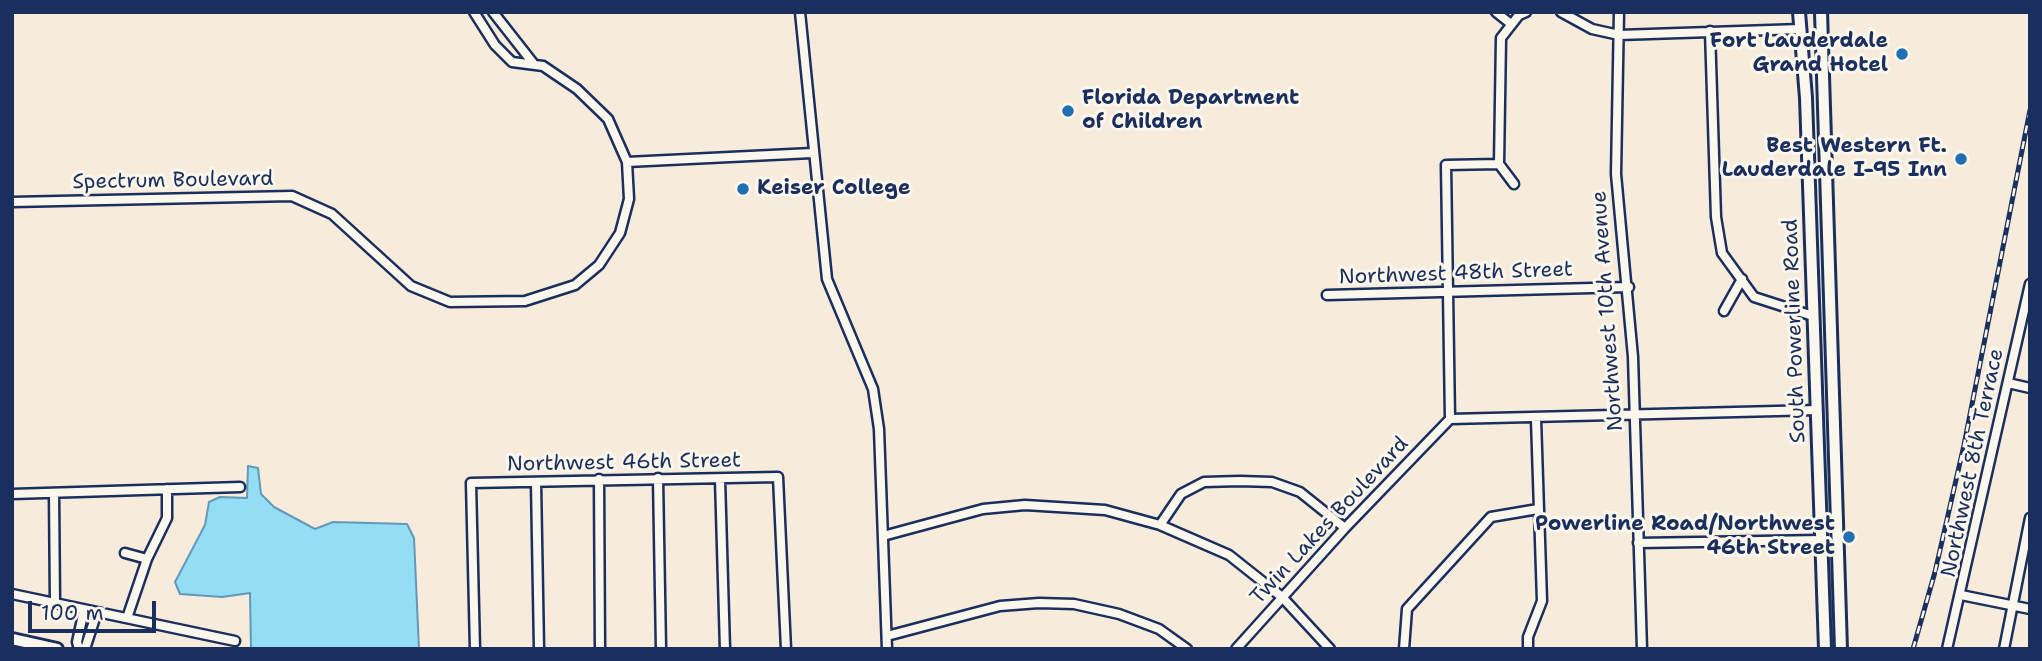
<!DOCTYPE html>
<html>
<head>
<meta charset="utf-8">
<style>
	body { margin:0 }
	#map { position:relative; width:2042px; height:661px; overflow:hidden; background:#f7ebdc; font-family:"Shantell Sans",sans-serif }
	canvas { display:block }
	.frame { position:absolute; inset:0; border:14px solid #1b2f5e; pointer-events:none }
	.scale { position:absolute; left:28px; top:601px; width:128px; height:32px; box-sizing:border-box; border:4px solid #1b2f5e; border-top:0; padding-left:9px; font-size:21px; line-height:24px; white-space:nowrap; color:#1b2f5e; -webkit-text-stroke:5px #fbf7ec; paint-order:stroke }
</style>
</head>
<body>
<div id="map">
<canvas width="2042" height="661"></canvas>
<div class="frame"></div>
<div class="scale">100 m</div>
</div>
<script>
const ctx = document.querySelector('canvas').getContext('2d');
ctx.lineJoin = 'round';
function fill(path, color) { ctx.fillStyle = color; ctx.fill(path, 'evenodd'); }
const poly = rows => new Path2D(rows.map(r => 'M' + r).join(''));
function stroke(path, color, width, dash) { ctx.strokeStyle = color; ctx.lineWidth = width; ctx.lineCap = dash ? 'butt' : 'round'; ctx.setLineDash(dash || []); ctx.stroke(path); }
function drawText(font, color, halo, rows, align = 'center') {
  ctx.font = font + ' "Shantell Sans",sans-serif'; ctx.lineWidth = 6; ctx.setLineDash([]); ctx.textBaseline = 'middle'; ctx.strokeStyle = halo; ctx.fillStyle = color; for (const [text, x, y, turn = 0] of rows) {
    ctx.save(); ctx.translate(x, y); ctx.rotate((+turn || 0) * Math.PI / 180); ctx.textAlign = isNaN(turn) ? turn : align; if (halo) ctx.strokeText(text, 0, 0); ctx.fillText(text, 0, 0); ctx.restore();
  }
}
const water = poly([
	[248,466,258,468,261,494,274,507,315,529,333,522,407,524,414,538,419,649,251,649,250,593,222,597,180,594,175,582,205,525,209,502,220,497,247,498,248,466]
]);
fill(water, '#93def4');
stroke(water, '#6398b8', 2);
const minor = poly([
	[493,12,533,63],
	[800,12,827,279,873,389,879,429,887,649],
	[1496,12,1511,24],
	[1561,12,1592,29,1619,35,1801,29],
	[1619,12,1616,174,1633,357,1642,649],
	[1710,31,1716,217,1722,253,1754,297,1813,316],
	[627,162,812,153],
	[1514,184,1499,164,1501,38,1519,15,1526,12],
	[12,202,292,196,332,214,411,286,450,302,525,301,575,285,599,265,620,233,629,199,627,162,608,119,577,89,543,66,512,62,495,45,474,12],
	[1327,295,1629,287],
	[1724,311,1742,279],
	[2008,383,2030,388],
	[1450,419,1817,410],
	[1450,419,1446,165,1499,164],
	[658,478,661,649],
	[599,479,600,649],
	[720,479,725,649],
	[536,483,539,649],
	[54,493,55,603],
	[12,494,240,487],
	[1160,525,1181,494,1204,482,1240,481,1272,482,1300,492,1345,528],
	[883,536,983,509,1025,505,1105,510,1160,525,1229,555,1282,597,1330,649],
	[1638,543,1822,540],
	[125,553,147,559,167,518,167,489],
	[12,594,235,641],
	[1961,595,2030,609],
	[127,618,147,559],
	[887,636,1000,606,1039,603,1074,604,1119,614,1159,629,1187,649],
	[79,649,77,642,84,610],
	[85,649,97,612],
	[475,649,471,483,778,477,786,649],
	[1236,649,1345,528,1450,419],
	[1404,649,1407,609,1491,517,1538,509],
	[1528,649,1528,637,1542,601,1536,419],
	[1947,649,2030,284],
	[2004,649,2030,518]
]);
const secondary = poly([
	[1799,12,1806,98,1825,649],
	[1821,12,1841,649],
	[12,639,57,649]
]);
stroke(minor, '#1b2f5e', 13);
stroke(secondary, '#1b2f5e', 16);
stroke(minor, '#fbf7ec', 8);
stroke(secondary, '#fbf7ec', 10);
const rail = poly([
	[1913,649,1935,572,1964,445,2030,110]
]);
stroke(rail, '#1b2f5e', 5);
stroke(rail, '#fbf7ec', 2.5, [8]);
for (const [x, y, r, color] of [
	[1902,54,7,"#1f6fb2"],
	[1068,111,7,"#1f6fb2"],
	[1961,159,7,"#1f6fb2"],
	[743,189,7,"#1f6fb2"],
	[1849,537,7,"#1f6fb2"]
]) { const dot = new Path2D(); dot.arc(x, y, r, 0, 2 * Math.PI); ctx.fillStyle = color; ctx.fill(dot); stroke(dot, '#fbf7ec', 2.5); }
drawText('bold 21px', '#1b2f5e', '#fbf7ec', [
	["Fort Lauderdale",1888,42],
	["Grand Hotel",1888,66],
	["Florida Department",1082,99,"left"],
	["of Children",1082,123,"left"],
	["Best Western Ft.",1947,147],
	["Lauderdale I-95 Inn",1947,171],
	["Keiser College",757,189,"left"],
	["Powerline Road/Northwest",1835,525],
	["46th Street",1835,549]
], 'right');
drawText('21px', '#1b2f5e', '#fbf7ec', [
	["Spectrum Boulevard",173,181,-1],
	["Northwest 48th Street",1456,274,-2],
	["Northwest 10th Avenue",1608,311,-94],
	["South Powerline Road",1795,331,-92],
	["Northwest 46th Street",624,463,-1],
	["Northwest 8th Terrace",1973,463,-78],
	["Twin Lakes Boulevard",1330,521,-47]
]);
</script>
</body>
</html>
